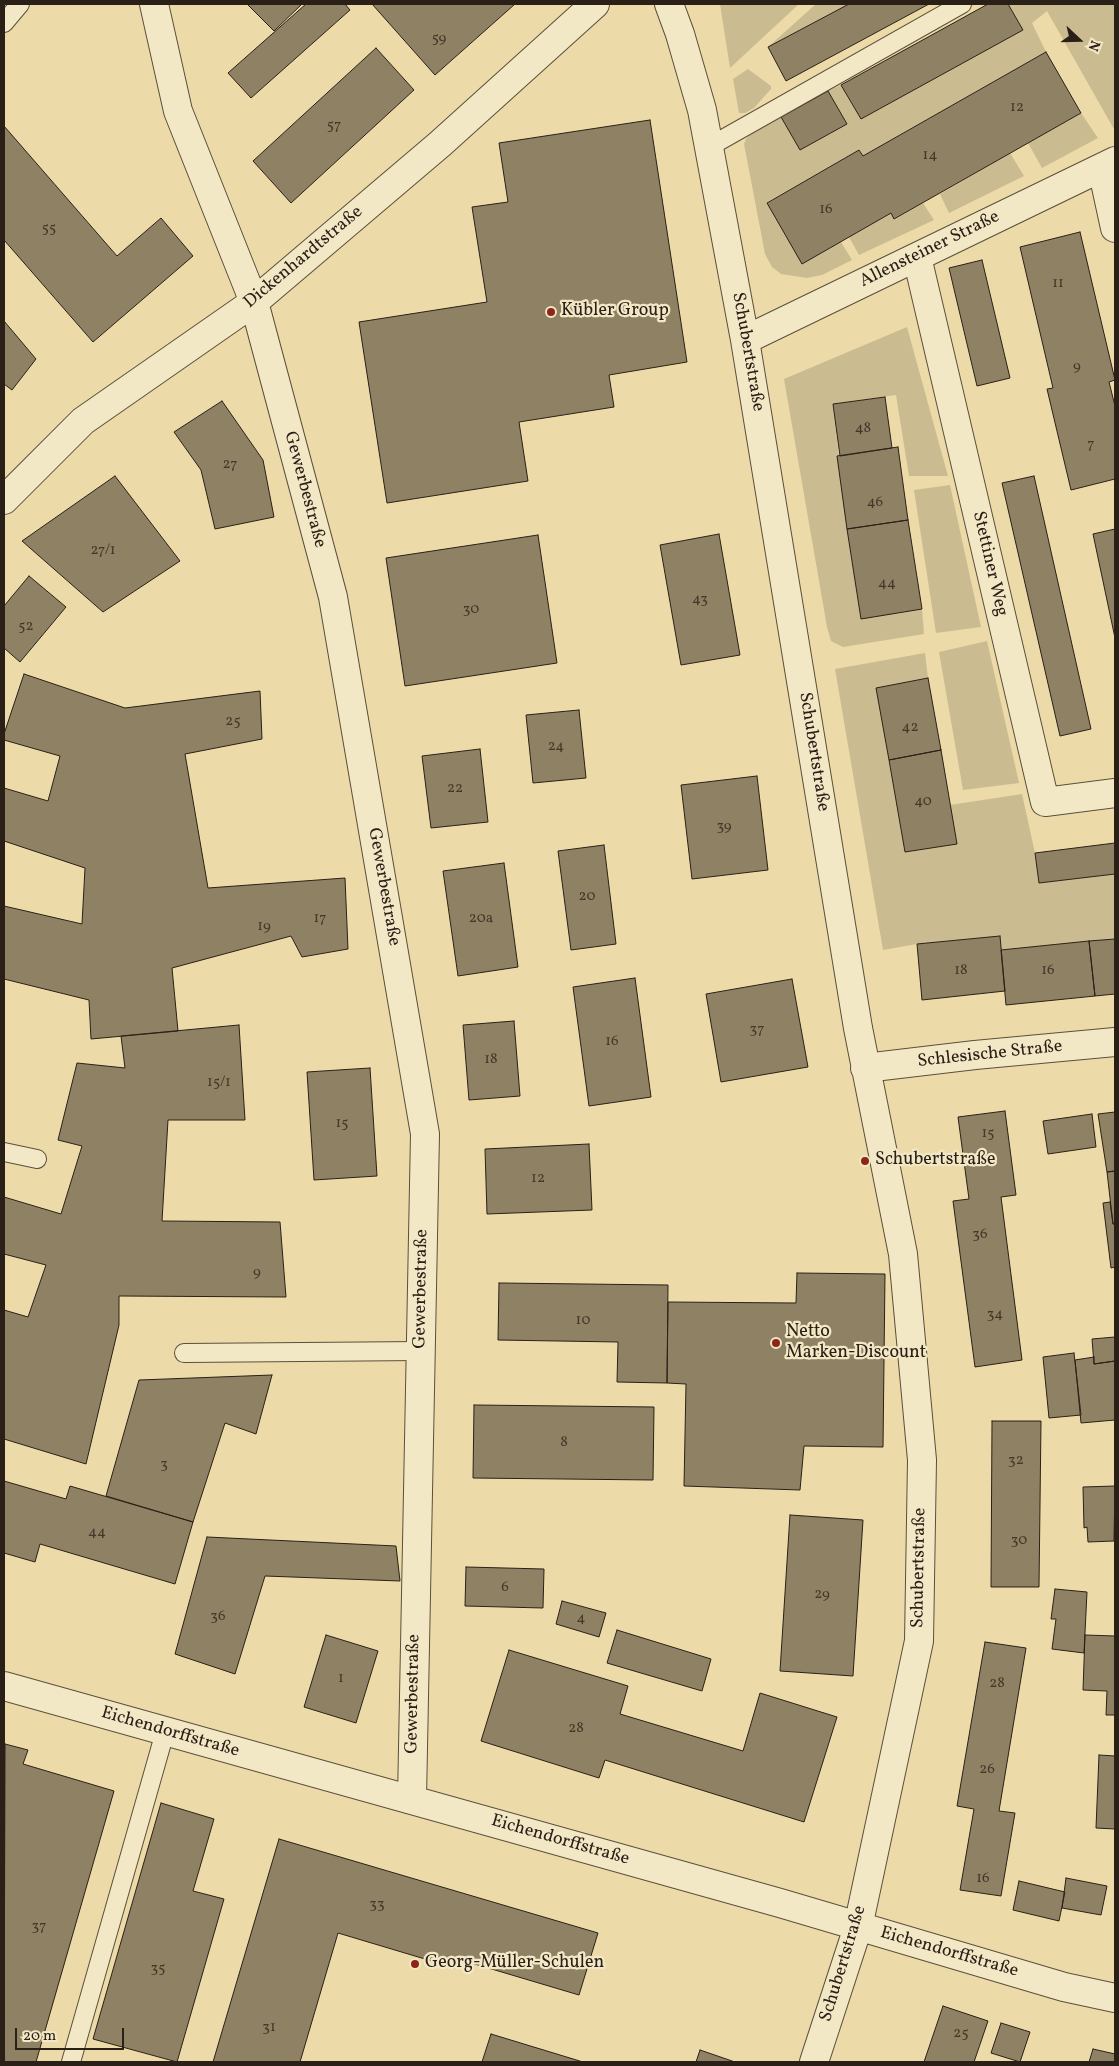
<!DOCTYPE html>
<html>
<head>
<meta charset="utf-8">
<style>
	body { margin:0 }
	#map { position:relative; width:1119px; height:2066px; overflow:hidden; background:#ecdba8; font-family:Vollkorn,serif }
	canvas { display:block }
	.frame { position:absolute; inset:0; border:5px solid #2b2018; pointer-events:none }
	.north { position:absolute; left:1054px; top:15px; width:50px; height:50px; -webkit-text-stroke:4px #f3e8c6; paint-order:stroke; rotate:111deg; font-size:14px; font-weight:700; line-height:20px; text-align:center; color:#2b2018 }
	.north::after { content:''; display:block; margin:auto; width:18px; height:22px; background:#2b2018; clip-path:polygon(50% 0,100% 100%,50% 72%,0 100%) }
	.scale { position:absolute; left:15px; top:2028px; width:109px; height:22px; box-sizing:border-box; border:2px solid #2b2018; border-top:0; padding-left:6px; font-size:15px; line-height:18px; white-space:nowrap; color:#2b2018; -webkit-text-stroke:4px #f3e8c6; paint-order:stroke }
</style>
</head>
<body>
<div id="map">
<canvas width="1119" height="2066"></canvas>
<div class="frame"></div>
<div class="north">N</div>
<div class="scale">20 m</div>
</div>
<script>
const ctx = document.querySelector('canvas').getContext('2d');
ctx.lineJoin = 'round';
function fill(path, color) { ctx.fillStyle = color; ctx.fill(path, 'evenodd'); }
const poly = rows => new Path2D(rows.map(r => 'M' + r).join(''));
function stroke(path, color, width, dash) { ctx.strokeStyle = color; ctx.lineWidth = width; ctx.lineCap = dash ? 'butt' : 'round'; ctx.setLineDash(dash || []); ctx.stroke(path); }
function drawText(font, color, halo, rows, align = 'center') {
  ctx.font = font + ' Vollkorn,serif'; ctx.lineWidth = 4.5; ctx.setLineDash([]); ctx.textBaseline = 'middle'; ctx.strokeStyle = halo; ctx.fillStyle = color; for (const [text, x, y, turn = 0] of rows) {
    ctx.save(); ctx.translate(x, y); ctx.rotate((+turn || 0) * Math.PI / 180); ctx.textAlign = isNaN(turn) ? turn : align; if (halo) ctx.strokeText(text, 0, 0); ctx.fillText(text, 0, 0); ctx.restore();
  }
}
fill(poly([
	[720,4,799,4,730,68],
	[816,4,849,4,768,47],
	[1008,4,1115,4,1115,131,1047,11,1032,23,1046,52,863,156,859,150,767,202,841,242,852,260,822,275,807,278,781,274,772,267,765,254,744,144,746,139,750,134,781,117,800,150,847,124,828,91,841,85,861,119,1023,30],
	[748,69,771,86,771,89,754,108,745,113,739,113,733,79],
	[1081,113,1098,138,1042,168,1028,143],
	[1010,153,1024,176,949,213,940,194],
	[923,203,934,220,859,255,849,237,891,213,895,219],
	[907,327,948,476,909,476,896,395,833,404,847,529,861,618,922,609,924,634,843,647,831,641,827,627,784,379],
	[950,485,981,627,936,633,914,490],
	[987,641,1019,783,963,790,939,652],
	[925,653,928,678,876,688,905,852,956,844,950,805,1022,794,1035,853,1039,883,1115,874,1115,939,1001,950,1000,936,917,944,883,950,835,669]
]), '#cbbb90');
const building = poly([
	[247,4,302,4,274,31,247,4],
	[306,4,345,4,350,10,251,98,228,73,306,4],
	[372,4,515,4,435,75,372,4],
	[849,4,929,4,786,81,768,47,849,4],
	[988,4,1008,4,1023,30,861,119,841,85,988,4],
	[376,48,414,90,291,203,253,161,376,48],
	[1046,52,1081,113,894,219,891,213,802,264,767,203,859,150,863,156,1046,52],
	[828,91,847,124,800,150,781,117,828,91],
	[650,120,687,362,609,375,614,407,519,422,528,481,387,503,359,322,487,302,472,207,508,202,499,143,650,120],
	[4,126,117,256,161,218,193,256,93,342,4,240,4,126],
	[1080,232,1115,380,1109,382,1115,406,1115,479,1071,490,1047,389,1053,388,1020,247,1080,232],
	[982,260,1010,378,977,386,949,268,982,260],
	[4,321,36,359,12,390,4,384,4,321],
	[885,397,892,448,840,456,833,404,885,397],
	[222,401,263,460,274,517,215,529,201,470,174,432,222,401],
	[898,447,908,520,847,529,837,456,898,447],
	[115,476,180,561,103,612,22,541,115,476],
	[1034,476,1091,729,1060,736,1002,483,1034,476],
	[908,520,922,609,861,619,847,529,908,520],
	[1115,529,1115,638,1093,534,1115,529],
	[719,534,740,655,681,665,660,545,719,534],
	[538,535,557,663,405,686,386,558,538,535],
	[29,576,66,607,20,662,4,648,4,606,29,576],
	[24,674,125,708,260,691,262,739,185,754,208,888,345,878,348,949,302,957,291,936,172,968,178,1031,91,1039,89,1000,4,979,4,906,82,924,85,868,4,841,4,788,48,801,60,756,4,740,4,734,24,674],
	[928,678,941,750,889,760,876,688,928,678],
	[579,710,586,778,533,783,526,715,579,710],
	[480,749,488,822,431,828,422,756,480,749],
	[941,750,957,844,905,852,889,760,941,750],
	[757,776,768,870,692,879,681,785,757,776],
	[1115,843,1115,874,1039,883,1035,853,1115,843],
	[604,845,616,944,571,950,558,851,604,845],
	[504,863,518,967,458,976,443,871,504,863],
	[1000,936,1005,991,922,1000,917,944,1000,936],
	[1115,939,1115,994,1095,996,1089,941,1115,939],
	[1089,941,1095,996,1006,1005,1001,950,1089,941],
	[635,978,651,1097,589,1106,573,987,635,978],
	[792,979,808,1067,721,1082,706,994,792,979],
	[514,1021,520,1096,469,1100,463,1025,514,1021],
	[239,1025,245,1120,168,1120,162,1221,280,1222,286,1297,119,1296,119,1325,86,1464,4,1439,4,1310,28,1317,46,1265,4,1254,4,1197,61,1214,82,1146,58,1140,77,1063,125,1068,121,1036,239,1025],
	[370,1068,377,1176,314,1180,307,1072,370,1068],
	[1005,1111,1016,1195,1001,1197,1022,1360,975,1367,953,1201,969,1199,958,1117,1005,1111],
	[1115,1112,1115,1171,1107,1172,1098,1114,1115,1112],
	[1092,1114,1096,1147,1048,1154,1043,1121,1092,1114],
	[589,1144,592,1210,487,1214,485,1149,589,1144],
	[1115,1171,1115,1224,1113,1224,1107,1172,1115,1171],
	[1110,1202,1113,1224,1115,1224,1115,1267,1111,1268,1103,1203,1110,1202],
	[797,1273,885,1274,883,1447,804,1446,800,1490,684,1486,686,1384,667,1383,668,1302,796,1303,797,1273],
	[499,1283,668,1285,667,1383,617,1382,618,1342,498,1340,499,1283],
	[1115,1337,1115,1361,1094,1364,1092,1339,1115,1337],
	[1074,1353,1081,1415,1049,1418,1043,1357,1074,1353],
	[1094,1357,1094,1364,1115,1361,1115,1420,1081,1423,1075,1360,1094,1357],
	[272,1375,256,1434,225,1423,193,1522,106,1496,139,1380,272,1375],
	[474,1405,654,1407,653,1480,473,1478,474,1405],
	[992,1421,1041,1421,1039,1587,991,1587,992,1421],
	[4,1481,66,1499,70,1486,193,1522,175,1584,40,1544,35,1562,4,1553,4,1481],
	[1115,1486,1114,1541,1088,1542,1087,1527,1084,1528,1083,1487,1115,1486],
	[790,1515,863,1520,853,1676,780,1671,790,1515],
	[207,1537,396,1546,400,1581,265,1576,235,1674,175,1654,207,1537],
	[466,1567,544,1569,543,1608,465,1606,466,1567],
	[1055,1589,1087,1592,1084,1653,1052,1649,1056,1619,1051,1619,1055,1589],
	[562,1601,606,1613,599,1637,556,1624,562,1601],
	[617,1630,711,1659,702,1691,607,1663,617,1630],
	[326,1635,378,1651,356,1723,304,1707,326,1635],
	[1085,1635,1115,1636,1115,1715,1106,1715,1107,1691,1083,1690,1085,1635],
	[985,1642,1026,1648,999,1811,1015,1813,1001,1896,960,1890,974,1809,957,1806,985,1642],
	[509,1650,628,1686,620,1714,743,1751,760,1693,837,1717,804,1822,605,1760,599,1778,481,1741,509,1650],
	[5,1744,28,1750,23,1764,114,1791,36,2062,4,2062,5,1744],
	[1099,1755,1115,1756,1115,1829,1096,1828,1099,1755],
	[161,1803,214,1819,193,1891,224,1899,177,2062,93,2039,161,1803],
	[279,1839,598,1933,579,1995,458,1959,455,1968,338,1933,300,2062,213,2062,279,1839],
	[1066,1878,1107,1886,1101,1915,1062,1908,1066,1878],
	[1019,1881,1065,1892,1059,1921,1013,1910,1019,1881],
	[943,2006,988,2021,974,2062,924,2062,943,2006],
	[1001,2023,1030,2032,1020,2062,991,2053,1001,2023],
	[491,2034,583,2062,482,2062,491,2034],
	[1093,2049,1115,2054,1115,2062,1089,2062,1093,2049],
	[700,2050,735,2062,696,2062,700,2050]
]);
fill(building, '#8f8163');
stroke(building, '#2b2018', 1);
const lane = poly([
	[4,23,20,4],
	[707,148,962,4],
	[4,1152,37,1159],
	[184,1353,421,1351],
	[71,2062,165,1732]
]);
const street = poly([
	[154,4,178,111,254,302,333,597,425,1134,412,1799],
	[669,4,680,34,702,110,745,340,858,1028,903,1254,922,1460,919,1641,858,1927,814,2062],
	[1102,168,1115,228],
	[917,257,1045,802,1115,793],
	[745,340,1115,161],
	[4,500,83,421,254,302,440,144,595,4],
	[865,1068,975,1055,1115,1042],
	[4,1686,780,1903,1064,1987,1115,1998]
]);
stroke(lane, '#5b4f3c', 20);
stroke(street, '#5b4f3c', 30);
stroke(lane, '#f3e8c6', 18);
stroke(street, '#f3e8c6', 28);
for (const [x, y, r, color] of [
	[551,312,5,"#8f2418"],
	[865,1161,5,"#8f2418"],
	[776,1343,5,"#8f2418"],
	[415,1964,5,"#8f2418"]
]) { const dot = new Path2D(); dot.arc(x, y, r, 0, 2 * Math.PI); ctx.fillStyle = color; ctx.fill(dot); stroke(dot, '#f3e8c6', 2); }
drawText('15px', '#44382b', null, [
	["59",439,39],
	["12",1017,108],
	["57",334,126],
	["14",930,156],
	["16",826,210],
	["55",49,229],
	["11",1058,284],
	["9",1077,367],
	["48",863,429],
	["7",1091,445],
	["27",230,465],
	["46",875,503],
	["27/1",103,551],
	["44",887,584],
	["43",700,600],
	["30",471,610],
	["52",26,627],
	["25",233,722],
	["42",910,728],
	["24",556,747],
	["22",455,789],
	["40",923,802],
	["39",724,827],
	["20",587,897],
	["17",320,919],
	["20a",481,919],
	["19",264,927],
	["18",961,971],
	["16",1048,971],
	["37",757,1030],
	["16",612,1042],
	["18",491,1060],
	["15/1",219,1083],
	["15",342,1124],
	["15",988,1134],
	["12",538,1179],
	["36",980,1235],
	["9",257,1273],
	["34",995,1315],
	["10",583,1321],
	["8",564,1443],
	["32",1016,1461],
	["3",164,1465],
	["44",97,1533],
	["30",1019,1541],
	["6",505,1588],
	["29",822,1595],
	["36",218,1617],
	["4",581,1619],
	["1",341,1679],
	["28",997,1684],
	["28",576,1729],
	["26",987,1770],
	["16",983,1879],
	["33",377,1905],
	["37",39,1927],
	["35",158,1969],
	["31",269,2028],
	["25",961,2034]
]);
drawText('18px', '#2b2018', '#f3e8c6', [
	["Allensteiner Straße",930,250,-26],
	["Dickenhardtstraße",304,258,-40],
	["Schubertstraße",747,352,80],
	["Gewerbestraße",304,490,75],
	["Stettiner Weg",989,564,77],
	["Schubertstraße",813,752,81],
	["Gewerbestraße",383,887,80],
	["Schlesische Straße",990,1055,-6],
	["Gewerbestraße",422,1289,-89],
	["Schubertstraße",920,1568,-89],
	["Gewerbestraße",414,1694,-89],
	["Eichendorffstraße",170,1733,16],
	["Eichendorffstraße",560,1841,16],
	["Eichendorffstraße",949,1953,16],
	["Schubertstraße",844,1964,-73]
]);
drawText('18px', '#2b2018', '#f3e8c6', [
	["Kübler Group",561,312],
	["Schubertstraße",875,1161],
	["Netto",786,1333],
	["Marken-Discount",786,1354],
	["Georg-Müller-Schulen",425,1964]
], 'left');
</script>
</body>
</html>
